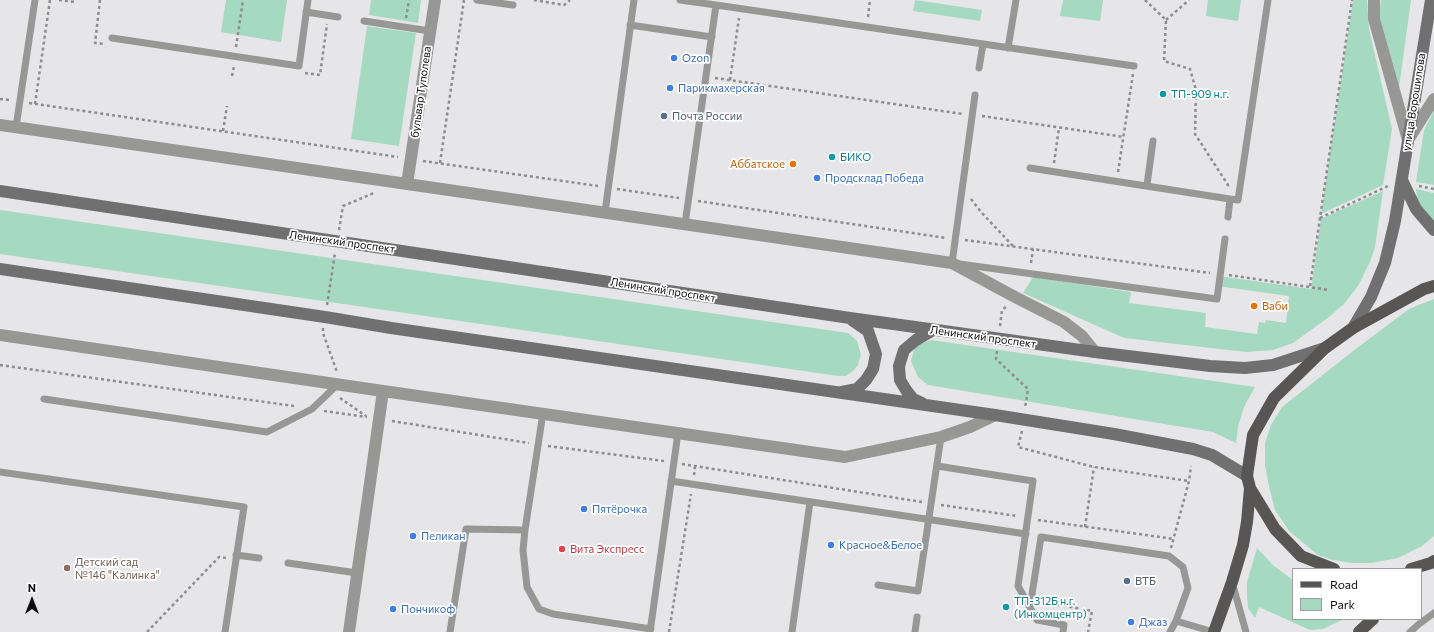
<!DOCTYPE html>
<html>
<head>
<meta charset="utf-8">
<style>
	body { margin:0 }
	#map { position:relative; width:1434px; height:632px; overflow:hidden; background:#e6e6e8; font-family:Commissioner,sans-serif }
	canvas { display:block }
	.legend { position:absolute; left:1292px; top:568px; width:130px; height:52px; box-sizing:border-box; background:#fff; border:1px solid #9e9e9e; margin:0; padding:5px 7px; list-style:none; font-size:12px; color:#0c0c0c }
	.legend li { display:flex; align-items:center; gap:8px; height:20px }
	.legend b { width:20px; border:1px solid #9e9e9e }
	.north { position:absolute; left:12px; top:580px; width:40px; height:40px; -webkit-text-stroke:3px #fff; paint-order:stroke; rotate:0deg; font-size:11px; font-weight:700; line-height:16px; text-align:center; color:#0c0c0c }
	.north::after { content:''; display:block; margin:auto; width:14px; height:18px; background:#0c0c0c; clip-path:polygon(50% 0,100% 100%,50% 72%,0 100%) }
</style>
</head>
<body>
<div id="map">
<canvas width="1434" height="632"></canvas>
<ul class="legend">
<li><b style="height:5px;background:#575655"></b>Road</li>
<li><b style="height:11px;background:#a6d9c1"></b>Park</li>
</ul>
<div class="north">N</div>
</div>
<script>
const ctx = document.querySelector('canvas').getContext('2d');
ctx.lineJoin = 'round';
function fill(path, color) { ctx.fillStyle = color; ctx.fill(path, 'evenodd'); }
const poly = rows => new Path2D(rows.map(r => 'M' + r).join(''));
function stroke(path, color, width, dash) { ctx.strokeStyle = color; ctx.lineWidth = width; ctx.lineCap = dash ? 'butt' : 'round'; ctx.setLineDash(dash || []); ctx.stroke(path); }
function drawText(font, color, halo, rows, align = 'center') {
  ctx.font = font + ' Commissioner,sans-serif'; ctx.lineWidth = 3.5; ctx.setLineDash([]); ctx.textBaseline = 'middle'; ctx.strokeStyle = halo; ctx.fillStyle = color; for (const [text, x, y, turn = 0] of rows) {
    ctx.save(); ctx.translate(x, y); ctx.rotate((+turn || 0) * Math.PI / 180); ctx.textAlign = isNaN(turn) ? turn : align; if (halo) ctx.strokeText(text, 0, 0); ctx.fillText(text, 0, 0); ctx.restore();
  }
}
fill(poly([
	[226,0,287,0,281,42,221,32],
	[371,0,421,0,418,23,369,15],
	[915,0,982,10,980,21,913,11],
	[1063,0,1103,0,1100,21,1060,16],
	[1208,0,1241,0,1238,21,1206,16],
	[1353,0,1367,0,1369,29,1392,129,1383,185,1321,214],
	[1381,0,1411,0,1399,88,1379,18],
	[367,26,416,33,399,146,351,139],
	[1434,111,1434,185,1416,182,1424,130],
	[1416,189,1434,193,1434,226,1426,216,1417,198],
	[1383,191,1375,247,1370,262,1358,286,1344,304,1329,317,1293,343,1273,350,1246,352,1124,338,1023,293,1033,277,1131,292,1129,303,1206,313,1205,327,1257,334,1259,322,1265,323,1266,320,1286,323,1289,296,1217,286,1218,276,1311,289,1321,219],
	[0,210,848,333,857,341,861,355,858,365,853,371,846,376,838,376,0,254],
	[1434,299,1434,536,1422,546,1398,558,1371,563,1352,563,1333,560,1318,555,1289,531,1275,510,1269,487,1265,465,1265,443,1271,425,1282,407,1357,348,1409,309],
	[931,340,1255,387,1244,407,1238,427,1236,443,1213,432,928,385,918,377,911,361,915,346],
	[1257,548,1274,566,1293,580,1293,619,1344,619,1323,629,1310,630,1259,607,1255,618,1248,608,1247,597,1247,582]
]), '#a6d9c1');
stroke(poly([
	[59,0,75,2,75,0],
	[100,0,95,43,104,44],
	[534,0,564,5,570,0],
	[1145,0,1166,20,1164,61,1190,69,1196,90,1195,134,1228,185,1228,188],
	[868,17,870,0],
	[406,18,409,0],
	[1166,20,1189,0],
	[236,47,243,0],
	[305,73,320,75,327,24],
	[232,76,234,66],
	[715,78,963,114],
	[730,80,739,18],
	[0,99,10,100],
	[29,103,398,157],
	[35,104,50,0],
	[982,116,1124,137],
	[223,131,227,106],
	[423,161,598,186],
	[440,163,464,0],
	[1054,163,1059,128],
	[1118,172,1133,74],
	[1419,186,1434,189],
	[617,189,679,198],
	[971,199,981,212,1013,246],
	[698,201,946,238],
	[1320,218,1388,186],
	[339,230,343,206,374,193],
	[965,240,1210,273],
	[1031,263,1033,249],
	[1229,275,1329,290],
	[1310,286,1352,0],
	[327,305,335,253],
	[1000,326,1002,310,1006,307],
	[323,328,323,333,337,372],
	[997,351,996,359,1028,389,1025,408],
	[0,365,294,406],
	[340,398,366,416],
	[324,411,367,417],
	[392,421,529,443],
	[1022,431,1018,447,1094,467,1189,481],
	[548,446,664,461],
	[682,464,922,502],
	[694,475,695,466],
	[941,505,1017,516],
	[1038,520,1174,539],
	[1085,527,1094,467],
	[1171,548,1189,481,1191,466],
	[1040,601,1092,611,1088,632],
	[147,632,219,557,227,558],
	[669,632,691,494]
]), '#8d8d8e', 2.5, [3, 3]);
stroke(poly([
	[477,0,513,5],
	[680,0,716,5,685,224],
	[716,5,1134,66],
	[306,12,338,17],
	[364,21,430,31],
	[630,25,712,37],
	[112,38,299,66,308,0],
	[1008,48,1016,0],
	[979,68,983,44],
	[975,95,952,263,1217,299,1225,239],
	[16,127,35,0],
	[1030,168,1230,199,1228,217],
	[1147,185,1153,141],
	[1230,199,1238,200,1268,0],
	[605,212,634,0],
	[44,399,267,432,312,409,337,385],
	[937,466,1033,481,1018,586,1037,620,1064,625,1063,632],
	[0,472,244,507,225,632],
	[671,481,1026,534],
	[525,530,523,550,527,587,539,609,553,614,651,629],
	[236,555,259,558],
	[288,563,357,573],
	[1232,582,1246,632],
	[878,585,918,591,941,437],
	[1030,607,1041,537,1169,556,1183,567,1188,588,1176,621,1170,632],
	[1176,621,1214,632],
	[450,632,466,529,525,530,543,413],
	[650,632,678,433],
	[792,632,810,502],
	[915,632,917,617],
	[1410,632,1419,624,1434,613]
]), '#979796', 7);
stroke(poly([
	[1374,0,1374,19,1408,140],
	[0,125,952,263,1015,297,1064,322,1082,336,1095,352],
	[1408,140,1434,99],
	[407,184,435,0],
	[0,335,383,391,845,457,941,437,970,427,995,415],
	[349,632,383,391]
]), '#979796', 12);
stroke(poly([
	[1402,180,1416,209,1434,230],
	[0,191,850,318,1095,352,1210,366,1245,368,1273,365,1325,348],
	[0,269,325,317,391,328,995,415,1114,434,1193,449,1212,455,1247,476],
	[1353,328,1371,297,1385,263,1395,221,1431,0],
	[842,392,857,389,866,380,873,369,876,354,868,331,852,320],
	[922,403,913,399,906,390,900,380,899,366,904,350,916,340,933,330]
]), '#717070', 12);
stroke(poly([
	[1334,569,1301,556,1275,529,1250,488,1247,476,1253,435,1274,398,1325,348,1353,328,1424,289,1434,286],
	[1411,569,1431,563,1434,561],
	[1214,632,1232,582,1243,545,1247,522,1250,488],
	[1359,632,1373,619]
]), '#575655', 12);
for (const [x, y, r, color] of [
	[674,58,4,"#3f7fe0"],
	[670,88,4,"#3f7fe0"],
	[1163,94,4,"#0f9aa8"],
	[664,116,4,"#5c6f8a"],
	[832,157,4,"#0f9aa8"],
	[793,164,4,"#e8710a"],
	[817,178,4,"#3f7fe0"],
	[1254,306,4,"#e8710a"],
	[584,509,4,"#3f7fe0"],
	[413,536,4,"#3f7fe0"],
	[831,545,4,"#3f7fe0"],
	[562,549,4,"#e0444e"],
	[67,568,4,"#8d6e63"],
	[1127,581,4,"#5c6f8a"],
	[1006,607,4,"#0f9aa8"],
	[393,609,4,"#3f7fe0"],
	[1131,622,4,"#3f7fe0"]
]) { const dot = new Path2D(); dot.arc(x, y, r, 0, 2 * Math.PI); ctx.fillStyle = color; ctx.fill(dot); stroke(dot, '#fff', 1.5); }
drawText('11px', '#366cbe', '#fff', [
	["Ozon",682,58],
	["Парикмахерская",678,88],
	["Продсклад Победа",825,178],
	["Пятёрочка",592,509],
	["Пеликан",421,536],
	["Красное&Белое",839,545],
	["Пончикоф",401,609],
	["Джаз",1139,622]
], 'left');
drawText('11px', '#0c0c0c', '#fff', [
	["бульвар Туполева",421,92,-82],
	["улица Ворошилова",1414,102,-81],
	["Ленинский проспект",342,242,8],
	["Ленинский проспект",663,290,9],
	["Ленинский проспект",983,337,8]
]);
drawText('11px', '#0d838f', '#fff', [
	["ТП-909 н.г.",1171,94],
	["БИКО",840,157],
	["ТП-312Б н.г.",1014,601],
	["(Инкомцентр)",1014,614]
], 'left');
drawText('11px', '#4e5e75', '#fff', [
	["Почта России",672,116],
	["ВТБ",1135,581]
], 'left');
drawText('11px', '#c56008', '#fff', [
	["Аббатское",785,164],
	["Ваби",1262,306,"left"]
], 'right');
drawText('11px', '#be3a42', '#fff', [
	["Вита Экспресс",570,549]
], 'left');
drawText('11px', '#785e54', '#fff', [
	["Детский сад",75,562],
	["№146 \"Калинка\"",75,575]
], 'left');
</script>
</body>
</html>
